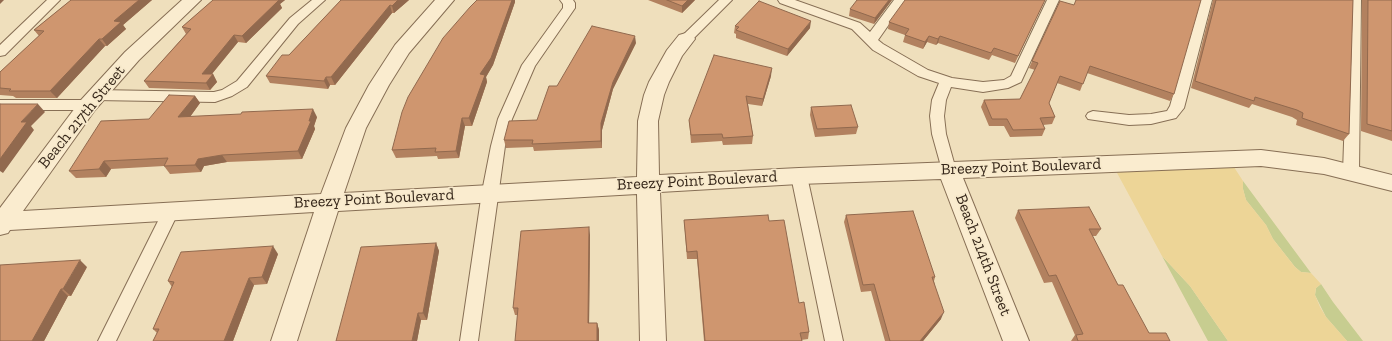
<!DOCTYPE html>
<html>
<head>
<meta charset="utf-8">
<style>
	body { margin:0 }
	canvas { display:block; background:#efdfbc }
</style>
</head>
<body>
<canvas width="1392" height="341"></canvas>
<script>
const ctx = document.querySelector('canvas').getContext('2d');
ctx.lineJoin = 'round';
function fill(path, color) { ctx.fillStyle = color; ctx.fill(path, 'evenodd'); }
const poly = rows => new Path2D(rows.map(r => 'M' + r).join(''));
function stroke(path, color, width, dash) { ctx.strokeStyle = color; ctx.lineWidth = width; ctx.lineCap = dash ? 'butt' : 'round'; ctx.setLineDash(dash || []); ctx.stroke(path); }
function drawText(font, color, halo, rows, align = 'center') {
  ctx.font = font + ' "Zilla Slab",serif'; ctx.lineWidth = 3.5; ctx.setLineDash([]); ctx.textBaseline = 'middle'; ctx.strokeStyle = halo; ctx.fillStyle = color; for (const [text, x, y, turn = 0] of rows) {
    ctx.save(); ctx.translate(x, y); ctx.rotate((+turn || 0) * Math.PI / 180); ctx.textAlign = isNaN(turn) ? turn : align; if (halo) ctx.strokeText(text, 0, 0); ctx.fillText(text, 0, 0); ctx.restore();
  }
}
fill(poly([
	[1243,181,1311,273,1301,272,1295,267,1273,239,1266,225,1246,200,1243,189],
	[1162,256,1190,286,1228,341,1208,341],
	[1321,284,1333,302,1363,341,1347,341,1326,317,1315,295,1316,288]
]), '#c7cd90');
fill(poly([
	[1232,164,1243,181,1243,189,1246,200,1266,225,1273,239,1295,267,1301,272,1311,273,1321,284,1316,288,1315,295,1320,307,1326,317,1347,341,1228,341,1190,286,1162,256,1116,171]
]), '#edd597');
const service = poly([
	[47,0,60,0,5,55,0,56,0,45,47,0],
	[312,0,325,0,298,24,247,87,232,96,215,102,96,100,91,98,89,95,91,92,96,90,214,92,222,90,237,81,290,18,312,0],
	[560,0,573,0,575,3,575,8,535,66,512,119,505,146,478,341,460,341,482,192,491,146,498,119,522,65,563,8,563,4,560,0],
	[719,0,732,0,690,42,682,42,680,39,682,36,719,0],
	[778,0,795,0,860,23,870,32,894,0,906,0,878,40,883,44,928,70,952,78,983,82,1004,80,1011,76,1047,0,1059,0,1021,82,1008,88,983,92,951,87,946,100,944,116,946,134,956,170,954,174,949,176,944,174,942,170,932,134,930,116,932,100,939,83,918,76,873,50,852,29,780,3,778,0],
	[1200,0,1212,0,1184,108,1176,118,1151,124,1129,125,1088,119,1086,116,1088,113,1093,111,1129,115,1151,114,1167,111,1170,106,1200,0],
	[1349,0,1361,0,1359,172,1356,176,1351,178,1346,176,1343,172,1349,0],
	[0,100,88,100,93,102,95,105,93,108,88,110,0,110,0,100],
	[799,170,804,172,807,176,843,341,825,341,791,176,794,172,799,170],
	[171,205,177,207,179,211,116,341,98,341,165,207,171,205]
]);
const minor = poly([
	[182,0,201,0,139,60,95,110,23,211,321,194,346,128,369,85,395,45,435,0,454,0,409,53,389,85,366,128,344,193,637,177,638,121,644,95,649,82,667,50,679,35,686,33,693,35,695,39,682,56,669,82,664,95,658,121,659,175,799,168,1261,150,1324,158,1392,175,1392,191,1324,174,1261,166,963,178,1029,341,1003,341,941,179,799,184,660,192,666,341,640,341,637,194,338,211,297,341,271,341,314,212,10,230,8,233,0,235,0,208,81,100,125,52,182,0]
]);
stroke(service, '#876f55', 2);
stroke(minor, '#876f55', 2);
fill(service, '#faeccf');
fill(minor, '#faeccf');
fill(poly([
	[71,0,152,0,123,25,126,29,107,46,105,46,57,98,16,98,13,96,0,95,0,72,39,36,34,30],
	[213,0,285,0,280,4,282,8,246,43,238,42,212,74,213,74,217,82,210,90,149,88,144,81,186,34,182,27],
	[341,0,409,0,394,13,392,13,335,85,330,85,328,89,270,83,266,76,289,55],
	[477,0,515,0,515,2,493,65,486,77,487,82,472,126,465,126,459,158,438,159,437,156,396,158,392,150],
	[648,0,695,0,682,13],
	[892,0,874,24,849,16,850,9],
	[1213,0,1353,0,1349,134,1343,141,1296,125,1297,120,1292,117,1252,104,1249,108,1191,88],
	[1362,0,1392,0,1392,141,1361,131],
	[1060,1,1174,94,1170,101,1087,73,1080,91,1057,83,1049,103,1055,117,1052,124,1043,125,1045,129,1042,136,1010,137,1004,126,989,126,981,107,984,100,1020,99,1035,70,1029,68],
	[1043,4,1015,63,992,55,989,60,938,43,936,45,927,42,923,49,903,42,905,35,888,29,889,22],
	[735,26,810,28,787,56,736,38,736,34,734,33],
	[636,43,613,89,602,130,602,148,534,151,533,147,506,148,504,140,537,120,557,86],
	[771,76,762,106,748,104,753,136,752,144,723,145,722,141,691,143,689,120],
	[195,96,200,103,190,117,317,117,314,126,315,129,302,159,227,162,204,166,201,172,170,174,164,166,111,169,106,177,76,178,69,171,149,119],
	[811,107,858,127,856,134,815,137,810,115],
	[1018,210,1101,229,1096,236,1092,236,1118,285,1149,333,1170,341,1071,341,1075,335,1052,282,1044,283,1015,218],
	[846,215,935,277,934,281,941,319,923,341,885,341,871,291,861,292,844,222],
	[684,220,769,221,809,332,808,339,801,340,802,341,704,341,697,259,687,259],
	[590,235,589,323,597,323,599,330,517,315,515,315,513,308],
	[436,243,439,251,427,320,421,320,417,341,336,341],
	[278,254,267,284,254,285,233,341,153,341,157,333,153,329,172,287,168,281],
	[87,267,71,296,68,296,44,341,0,341]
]), '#b2815f');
fill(poly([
	[0,0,4,0,0,4],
	[139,0,152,0,123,25,126,29,107,46,102,39,114,21],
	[274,0,285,0,280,4,282,8,246,43,242,36],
	[398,0,409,0,394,13,392,6],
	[512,0,515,0,515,2,493,65,486,77,487,82,472,126,469,118,480,74],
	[688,0,695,0,682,13,682,6],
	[889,0,892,0,874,24,875,18],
	[390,5,392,13,335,85,331,77],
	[811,21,810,28,787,56,788,49],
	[234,35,238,42,206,81,202,74],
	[635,36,636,43,613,89,602,130,602,148,601,141,601,123,613,82],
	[929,36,927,42,923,49,925,42],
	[940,36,938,43,936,45,938,39],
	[99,39,105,46,57,98,50,91],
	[772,68,771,76,762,106,763,99],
	[213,74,217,82,210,90,206,83],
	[326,77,330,85,328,89,324,81],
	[195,96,200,103,184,125,178,117],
	[38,104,45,112,31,126,34,130,3,173,0,171,0,159,21,122],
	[313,109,317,117,314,126,315,129,302,159,298,151],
	[462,118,465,126,459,158,456,151],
	[222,155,227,162,204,166,201,172,195,165,198,159],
	[104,161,111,169,106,177,99,169],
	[589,227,590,235,589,330,588,323],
	[436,243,439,251,427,320,423,313],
	[273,246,278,254,267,284,262,277],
	[80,260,87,267,71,296,63,289],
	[249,278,254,285,233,341,224,341],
	[61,289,68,296,44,341,32,341],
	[944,312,941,319,923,341,920,341],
	[418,313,421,320,417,341,412,341],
	[597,323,599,330,599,341,597,341]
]), '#91694e');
const building = poly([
	[71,0,139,0,114,21,121,22,102,39,99,39,50,91,9,91,11,89,0,88,0,72,44,31,34,30,71,0],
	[213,0,279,0,242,36,234,35,202,74,213,74,206,83,144,81,191,29,182,27,213,0],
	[341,0,398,0,392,6,390,5,331,77,326,77,324,81,266,76,282,55,289,55,341,0],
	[477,0,512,0,491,58,480,74,485,75,469,118,462,118,456,151,435,152,436,148,392,150,402,112,408,97,443,38,470,7,477,0],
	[667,0,688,0,682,6,667,0],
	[857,0,889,0,875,18,850,9,857,0],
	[905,0,1045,0,1018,56,994,48,991,53,940,36,938,39,929,36,925,42,905,35,909,29,889,22,905,0],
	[1076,0,1201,0,1174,94,1090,66,1083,84,1060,76,1049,103,1055,117,1040,118,1045,129,1013,130,1007,119,992,119,984,100,1020,99,1038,63,1032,61,1060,1,1074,5,1076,0],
	[1216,0,1353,0,1349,134,1302,118,1303,113,1297,110,1255,97,1254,101,1195,81,1216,0],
	[1368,0,1392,0,1392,131,1367,124,1368,0],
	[759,1,811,21,788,49,736,30,739,27,735,26,759,1],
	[592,26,635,36,613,82,601,123,601,141,532,144,533,140,504,140,509,121,537,120,549,86,557,86,592,26],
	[714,55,772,68,763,99,746,96,753,136,723,138,722,134,691,135,689,120,714,55],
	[169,95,195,96,178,117,241,114,242,112,313,109,309,121,311,121,298,151,222,155,198,159,195,165,164,166,168,158,104,161,99,169,69,171,101,121,149,119,169,95],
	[0,104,38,104,21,122,27,122,0,159,0,104],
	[851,105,858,127,817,129,811,107,851,105],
	[1089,207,1101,229,1089,229,1118,285,1123,285,1149,333,1166,333,1170,341,1078,341,1076,335,1083,334,1056,275,1049,276,1018,210,1089,207],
	[913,211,935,277,932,277,944,312,920,341,890,341,874,284,863,285,846,215,913,211],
	[768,215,769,221,784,220,799,303,804,302,809,332,800,333,802,341,705,341,697,251,687,252,684,220,768,215],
	[589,227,588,323,597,323,597,341,515,341,518,308,513,308,521,231,589,227],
	[436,243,423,313,418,313,412,341,336,341,361,247,436,243],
	[273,246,262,277,249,278,224,341,153,341,159,329,153,329,174,282,168,281,181,252,273,246],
	[80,260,63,289,61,289,32,341,0,341,0,265,80,260]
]);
fill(building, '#cf966f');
stroke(building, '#91694e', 1);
drawText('16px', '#36271a', '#f7e9cb', [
	["Beach 217th Street",82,117,-51],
	["Breezy Point Boulevard",1021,167,-2],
	["Breezy Point Boulevard",697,181,-3],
	["Breezy Point Boulevard",374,199,-3],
	["Beach 214th Street",983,255,69]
]);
</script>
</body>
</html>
